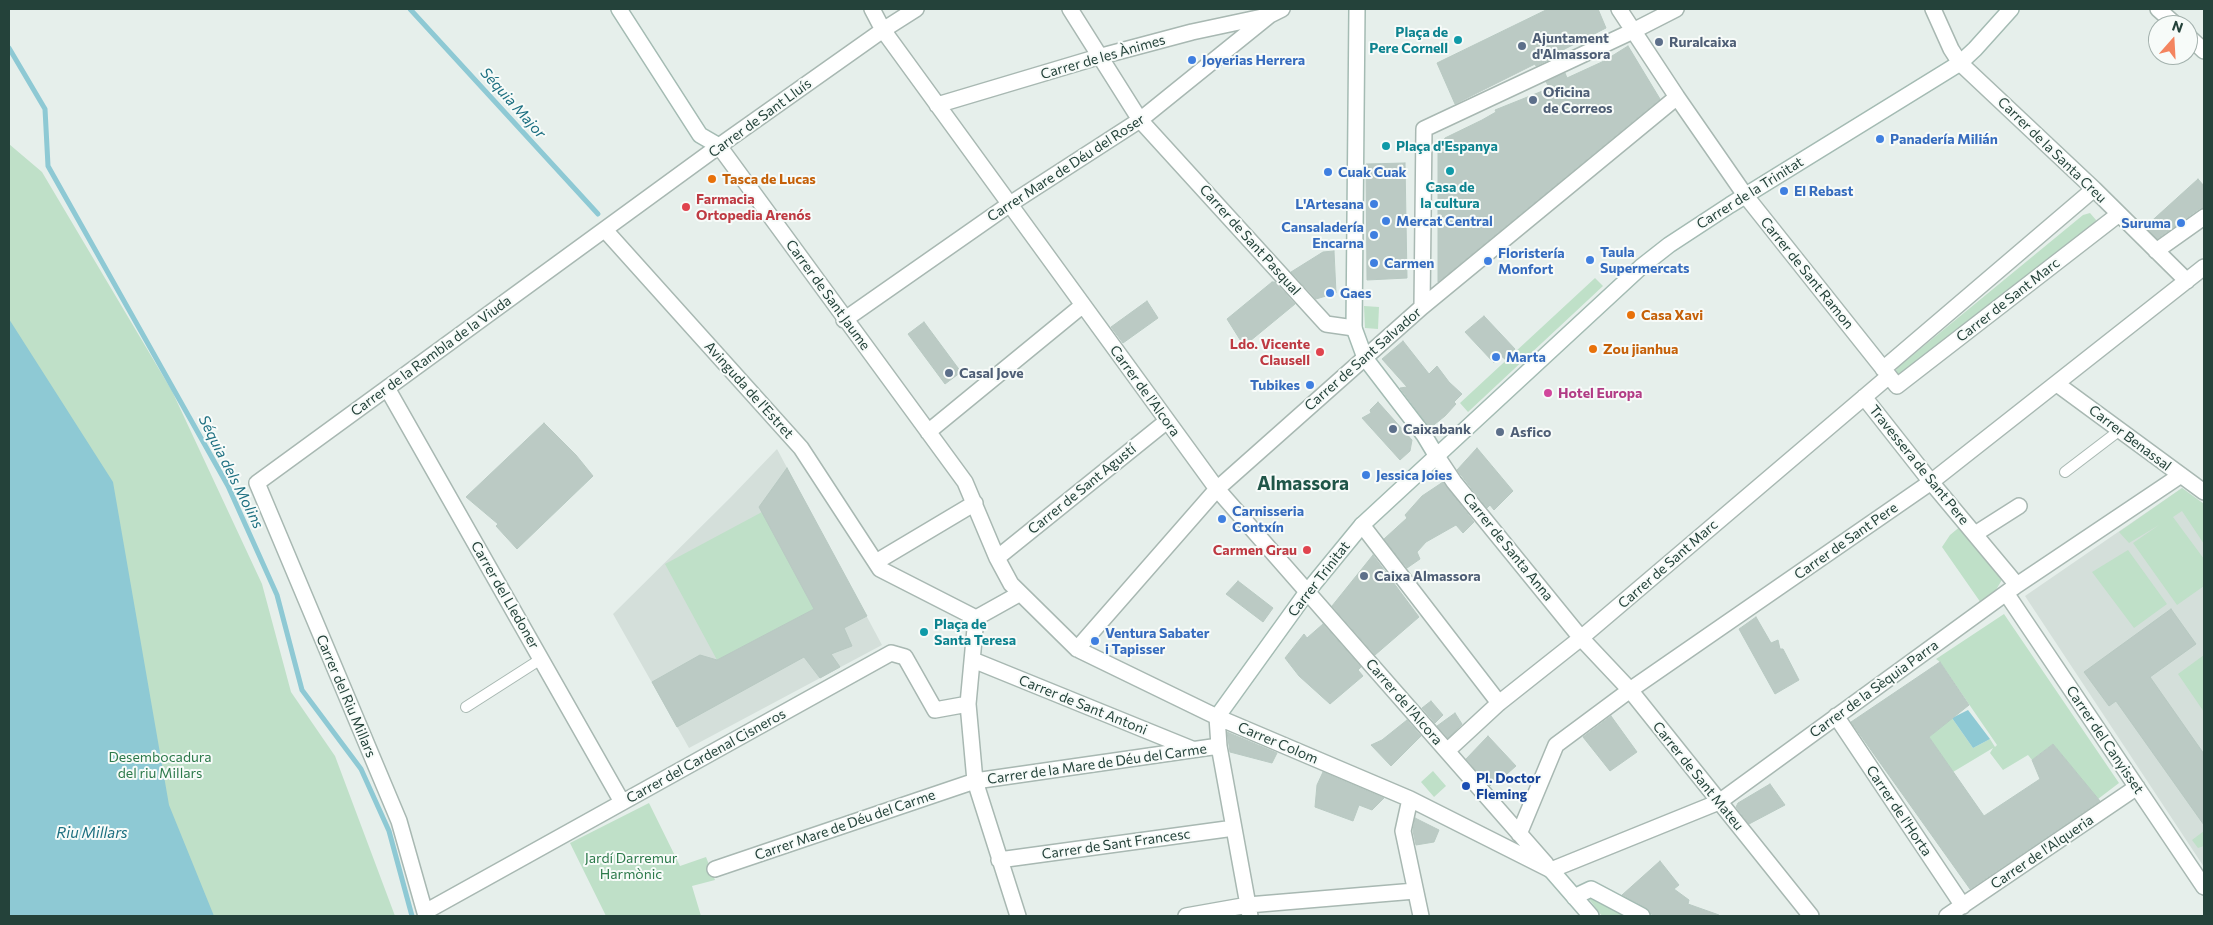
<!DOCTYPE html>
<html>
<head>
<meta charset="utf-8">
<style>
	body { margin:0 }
	#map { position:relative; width:2213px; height:925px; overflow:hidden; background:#e6efeb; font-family:Commissioner,sans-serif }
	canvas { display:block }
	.frame { position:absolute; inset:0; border:10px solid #24423a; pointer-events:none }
	.north { position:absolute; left:2148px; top:15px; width:50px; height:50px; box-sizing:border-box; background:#f7fbf9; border:1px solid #a3b1ad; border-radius:50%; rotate:19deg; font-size:14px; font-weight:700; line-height:20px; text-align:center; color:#24423a }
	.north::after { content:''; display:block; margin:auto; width:18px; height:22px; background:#f4845f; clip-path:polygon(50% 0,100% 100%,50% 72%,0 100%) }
</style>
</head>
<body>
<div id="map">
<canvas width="2213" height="925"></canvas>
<div class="frame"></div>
<div class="north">N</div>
</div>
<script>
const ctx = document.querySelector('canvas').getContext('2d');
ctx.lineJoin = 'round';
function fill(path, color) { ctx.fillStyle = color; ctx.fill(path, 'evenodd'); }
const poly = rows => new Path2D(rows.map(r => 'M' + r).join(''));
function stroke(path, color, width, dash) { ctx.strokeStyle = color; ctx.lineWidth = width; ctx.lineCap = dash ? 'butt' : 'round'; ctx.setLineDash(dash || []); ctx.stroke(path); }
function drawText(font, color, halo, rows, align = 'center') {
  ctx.font = font + ' Commissioner,sans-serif'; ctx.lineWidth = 4; ctx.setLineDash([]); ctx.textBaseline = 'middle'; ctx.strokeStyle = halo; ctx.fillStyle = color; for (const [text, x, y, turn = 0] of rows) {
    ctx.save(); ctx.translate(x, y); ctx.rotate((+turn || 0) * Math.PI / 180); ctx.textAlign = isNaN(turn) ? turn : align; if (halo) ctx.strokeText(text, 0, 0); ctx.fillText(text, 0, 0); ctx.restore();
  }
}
fill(poly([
	[777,449,882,645,689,748,613,614,731,497],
	[2182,488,2204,504,2204,867,2025,596]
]), '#d4dfda');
fill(poly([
	[9,144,42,172,172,391,262,584,291,692,335,756,395,916,9,916],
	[2090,213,2096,220,2095,226,1900,374,1896,374,1895,372,1897,368,2083,215],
	[1595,278,1603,286,1468,412,1460,403],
	[1364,306,1379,307,1378,329,1365,328],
	[2182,488,2204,504,2204,544,2182,511,2173,517,2204,559,2204,586,2177,605,2133,543,2159,525,2129,543,2119,532],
	[762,512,814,609,717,660,665,564],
	[1962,525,2003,578,1993,595,1981,603,1942,547,1950,535],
	[2128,550,2167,604,2134,628,2092,572],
	[2004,614,2119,783,2098,799,2053,744,2032,760,2028,755,2003,770,1990,753,1993,748,1953,772,1929,737,1952,718,1973,748,1990,739,1995,747,1997,745,1940,662,1936,659],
	[2204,655,2204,712,2178,674],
	[1433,771,1446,786,1434,797,1421,782],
	[649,803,680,866,706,857,715,880,692,886,701,916,606,916,570,843],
	[2204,831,2204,846,2198,848,2192,840],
	[1586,895,1633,916,1602,916]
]), '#bfe0c8');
fill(poly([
	[9,319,113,482,169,805,214,916,9,916],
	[1968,710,1990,739,1973,748,1952,718]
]), '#8ec9d4');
stroke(poly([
	[410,9,598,214],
	[9,48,45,109,48,166,228,486,277,595,302,690,361,769,389,831,412,916]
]), '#8ec9d4', 5);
const building = poly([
	[1548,9,1598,9,1606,28,1553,55,1555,57,1536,66,1535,64,1455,104,1437,63,1548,9],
	[1628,46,1660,99,1438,282,1438,153,1445,138,1482,120,1496,112,1495,110,1550,88,1546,82,1565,73,1567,78,1604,61,1628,46],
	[1405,163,1407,278,1367,280,1366,164,1405,163],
	[2198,179,2204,186,2204,208,2199,209,2157,239,2145,227,2198,179],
	[1334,251,1336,293,1316,299,1291,272,1323,252,1334,251],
	[1272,282,1275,282,1295,304,1244,346,1227,319,1272,282],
	[1147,301,1158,318,1123,343,1111,327,1147,301],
	[1484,316,1515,349,1506,360,1500,355,1494,363,1465,332,1484,316],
	[924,322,961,372,945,384,908,334,924,322],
	[1403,341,1429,374,1437,366,1449,382,1462,394,1454,402,1456,404,1445,416,1430,428,1400,388,1407,387,1382,359,1403,341],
	[1378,402,1412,440,1410,451,1400,460,1362,418,1371,413,1370,410,1378,402],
	[544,423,576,455,593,476,517,549,496,526,498,524,466,497,544,423],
	[1477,448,1513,491,1494,510,1490,505,1487,508,1457,470,1477,448],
	[787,468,867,616,844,628,852,646,831,654,840,667,820,678,804,657,677,727,652,682,700,655,717,660,814,609,759,507,787,468],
	[1443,482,1474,522,1463,533,1456,525,1426,542,1417,552,1420,559,1407,568,1384,539,1407,518,1405,515,1422,496,1443,482],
	[1373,555,1419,617,1375,655,1332,606,1373,555],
	[1238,581,1273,608,1263,622,1226,594,1238,581],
	[2171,609,2196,644,2150,677,2204,754,2204,825,2116,701,2109,706,2084,672,2171,609],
	[1756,617,1771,643,1778,640,1780,649,1783,649,1799,680,1775,694,1739,629,1756,617],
	[1323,624,1361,667,1358,670,1363,676,1330,704,1299,676,1285,658,1304,634,1307,638,1323,624],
	[1940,662,1969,705,1929,737,1984,816,2040,779,2032,760,2053,744,2100,801,1970,889,1851,722,1940,662],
	[1431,701,1443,715,1435,723,1422,708,1431,701],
	[1455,713,1462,724,1448,738,1437,726,1455,713],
	[1611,716,1637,752,1610,771,1583,737,1611,716],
	[1407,720,1421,736,1391,766,1371,745,1382,740,1407,720],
	[1227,732,1277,753,1272,763,1230,752,1227,732],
	[1488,736,1516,766,1499,781,1496,779,1490,786,1466,759,1488,736],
	[1323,772,1384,798,1372,810,1359,805,1353,821,1315,807,1317,785,1323,772],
	[1770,784,1785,805,1749,824,1736,807,1738,803,1770,784],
	[1415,818,1439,830,1434,842,1416,845,1413,831,1415,818],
	[1660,861,1679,885,1674,889,1689,900,1688,904,1719,915,1718,916,1656,916,1651,914,1646,908,1622,895,1660,861]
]);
fill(building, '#bbcac4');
stroke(building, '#b8c9c2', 1);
const lane = poly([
	[2065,472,2120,430],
	[466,707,541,659]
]);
const street = poly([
	[872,9,883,30,1217,489,1546,864],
	[1070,9,1140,120,1326,324,1354,328],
	[1619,9,1677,97,1745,195,1897,386,2119,214],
	[1933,9,1951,49,1960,63,2094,189,2187,281],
	[2158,9,2176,25],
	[2188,36,2204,51],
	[937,105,1098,57,1192,32,1267,16],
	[719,146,965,482,997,558,1011,584,1077,649,1217,717,1410,799,1551,870],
	[605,230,801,448,880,569,976,618,968,704,975,781,1018,916],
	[2156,251,2204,217],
	[1422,307,1424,129,1633,31,1676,9],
	[844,320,1010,204,1140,120,1270,15,1282,9],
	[1883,369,2094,189],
	[2057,384,2204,492],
	[387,388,622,802],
	[1864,397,1931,482,2017,585],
	[928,432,1083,305],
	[1436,455,1454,482,1581,638,1630,690,1811,916],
	[1362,525,1499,703],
	[1975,534,2019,506],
	[997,558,1167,421],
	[876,562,975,503],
	[2006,593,2204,887],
	[976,618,1019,594],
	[1077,649,1217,489,1422,307,1677,97],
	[973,660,1192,749],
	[1836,716,1963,906],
	[1217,717,1219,746,1250,916],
	[1447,751,1499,703,1581,638,1889,376],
	[1410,799,1403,831,1421,916],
	[1519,834,1556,745,1630,690,1931,482,2204,267],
	[999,860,1234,828],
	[715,869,975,781,1219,746],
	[1551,870,1719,802,2017,585,2181,475],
	[425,912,891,653,905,657,935,710,968,704],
	[426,916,399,821,257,483,719,146,883,30,916,9],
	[1186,916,1248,905,1415,891],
	[1947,916,2137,787]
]);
const secondary = poly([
	[619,9,700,135,719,146],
	[1357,9,1354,328,1365,358,1424,435,1436,455],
	[1217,717,1307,592,1362,525,1641,267,1669,245,1730,205,1960,63,1975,49,2011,9],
	[1551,870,1591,916],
	[1574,897,1591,889,1642,916]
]);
stroke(lane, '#a8b8b2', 12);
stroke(street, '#a8b8b2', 18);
stroke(secondary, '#a4bbb3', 18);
stroke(lane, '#fff', 10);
stroke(street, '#fff', 15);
stroke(secondary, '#fff', 15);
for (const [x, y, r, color] of [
	[1458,40,5,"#0f9aa8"],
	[1659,42,5,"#5c6f8a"],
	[1522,46,5,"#5c6f8a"],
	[1192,60,5,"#3f7fe0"],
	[1533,100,5,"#5c6f8a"],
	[1880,139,5,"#3f7fe0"],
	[1386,146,5,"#0f9aa8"],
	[1450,171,5,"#0f9aa8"],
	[1328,172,5,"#3f7fe0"],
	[712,179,5,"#e8710a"],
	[1784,191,5,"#3f7fe0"],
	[1374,204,5,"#3f7fe0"],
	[686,207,5,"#e0444e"],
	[1386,221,5,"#3f7fe0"],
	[2181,223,5,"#3f7fe0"],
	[1374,235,5,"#3f7fe0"],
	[1590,260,5,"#3f7fe0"],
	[1488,261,5,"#3f7fe0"],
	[1374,263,5,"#3f7fe0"],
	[1330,293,5,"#3f7fe0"],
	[1631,315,5,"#e8710a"],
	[1593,349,5,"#e8710a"],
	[1320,352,5,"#e0444e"],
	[1496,357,5,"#3f7fe0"],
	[949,373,5,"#5c6f8a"],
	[1310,385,5,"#3f7fe0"],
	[1548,393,5,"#d1479c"],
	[1393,429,5,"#5c6f8a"],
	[1500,432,5,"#5c6f8a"],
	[1366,475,5,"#3f7fe0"],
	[1222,519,5,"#3f7fe0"],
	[1307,550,5,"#e0444e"],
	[1364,576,5,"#5c6f8a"],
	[924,632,5,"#0f9aa8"],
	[1095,641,5,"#3f7fe0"],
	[1466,786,5,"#1a4fb4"]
]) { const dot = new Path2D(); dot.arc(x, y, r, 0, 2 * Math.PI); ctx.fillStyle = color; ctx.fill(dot); stroke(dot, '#f7fbf9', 2); }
drawText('bold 14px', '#0d838f', '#f7fbf9', [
	["Plaça de",1448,32,"right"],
	["Pere Cornell",1448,48,"right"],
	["Plaça d'Espanya",1396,146],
	["Casa de",1450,187,"center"],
	["la cultura",1450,203,"center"],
	["Plaça de",934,624],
	["Santa Teresa",934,640]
], 'left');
drawText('bold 14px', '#4e5e75', '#f7fbf9', [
	["Ajuntament",1532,38],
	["d'Almassora",1532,54],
	["Ruralcaixa",1669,42],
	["Oficina",1543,92],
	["de Correos",1543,108],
	["Casal Jove",959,373],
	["Caixabank",1403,429],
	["Asfico",1510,432],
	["Caixa Almassora",1374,576]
], 'left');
drawText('14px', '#24423a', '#f7fbf9', [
	["Carrer de les Ànimes",1103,57,-16],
	["Carrer de Sant Lluís",760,118,-36],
	["Carrer de la Santa Creu",2052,150,44],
	["Carrer Mare de Déu del Roser",1066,168,-33],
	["Carrer de la Trinitat",1750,193,-32],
	["Carrer de Sant Pasqual",1250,240,48],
	["Carrer de Sant Ramon",1807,273,51],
	["Carrer de Sant Jaume",828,295,54],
	["Carrer de Sant Marc",2008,300,-38],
	["Carrer de la Rambla de la Viuda",431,356,-36],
	["Carrer de Sant Salvador",1363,359,-41],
	["Avinguda de l'Estret",749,390,48],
	["Carrer de l'Alcora",1145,391,54],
	["Carrer Benassal",2130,438,37],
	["Travessera de Sant Pere",1919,465,51],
	["Carrer de Sant Agustí",1082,489,-39],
	["Carrer de Sant Pere",1846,541,-35],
	["Carrer de Santa Anna",1508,547,51],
	["Carrer de Sant Marc",1668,564,-41],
	["Carrer Trinitat",1319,579,-52],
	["Carrer del Lledoner",505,595,60],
	["Carrer de la Sèquia Parra",1874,689,-36],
	["Carrer del Riu Millars",346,696,67],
	["Carrer de l'Alcora",1404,702,49],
	["Carrer de Sant Antoni",1083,705,22],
	["Carrer del Canyisset",2105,740,56],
	["Carrer Colom",1278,743,23],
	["Carrer del Cardenal Cisneros",706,756,-29],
	["Carrer de la Mare de Déu del Carme",1097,764,-8],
	["Carrer de Sant Mateu",1698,776,51],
	["Carrer de l'Horta",1899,811,56],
	["Carrer Mare de Déu del Carme",845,825,-19],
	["Carrer de Sant Francesc",1116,844,-8],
	["Carrer de l'Alqueria",2042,852,-34]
]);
drawText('bold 14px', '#366cbe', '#f7fbf9', [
	["Joyerias Herrera",1202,60],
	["Panadería Milián",1890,139],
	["Cuak Cuak",1338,172],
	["El Rebast",1794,191],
	["L'Artesana",1364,204,"right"],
	["Mercat Central",1396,221],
	["Suruma",2171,223,"right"],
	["Cansaladería",1364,227,"right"],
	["Encarna",1364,243,"right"],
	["Taula",1600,252],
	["Supermercats",1600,268],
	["Floristería",1498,253],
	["Monfort",1498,269],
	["Carmen",1384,263],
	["Gaes",1340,293],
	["Marta",1506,357],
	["Tubikes",1300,385,"right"],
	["Jessica Joies",1376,475],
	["Carnisseria",1232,511],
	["Contxín",1232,527],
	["Ventura Sabater",1105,633],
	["i Tapisser",1105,649]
], 'left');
drawText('bold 14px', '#c56008', '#f7fbf9', [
	["Tasca de Lucas",722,179],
	["Casa Xavi",1641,315],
	["Zou jianhua",1603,349]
], 'left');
drawText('bold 14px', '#be3a42', '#f7fbf9', [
	["Farmacia",696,199,"left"],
	["Ortopedia Arenós",696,215,"left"],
	["Ldo. Vicente",1310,344],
	["Clausell",1310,360],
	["Carmen Grau",1297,550]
], 'right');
drawText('bold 14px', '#b23c85', '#f7fbf9', [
	["Hotel Europa",1558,393]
], 'left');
drawText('14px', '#2d7a4b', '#f7fbf9', [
	["Desembocadura",160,757],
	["del riu Millars",160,773],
	["Jardí Darremur",631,858],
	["Harmònic",631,874]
]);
drawText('bold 14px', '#164399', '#f7fbf9', [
	["Pl. Doctor",1476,778],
	["Fleming",1476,794]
], 'left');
drawText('italic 15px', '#1c6f80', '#f7fbf9', [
	["Séquia Major",513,103,48],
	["Séquia dels Molins",231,472,63],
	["Riu Millars",92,833]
]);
drawText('bold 19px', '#1f5548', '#f7fbf9', [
	["Almassora",1303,484]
]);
</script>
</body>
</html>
